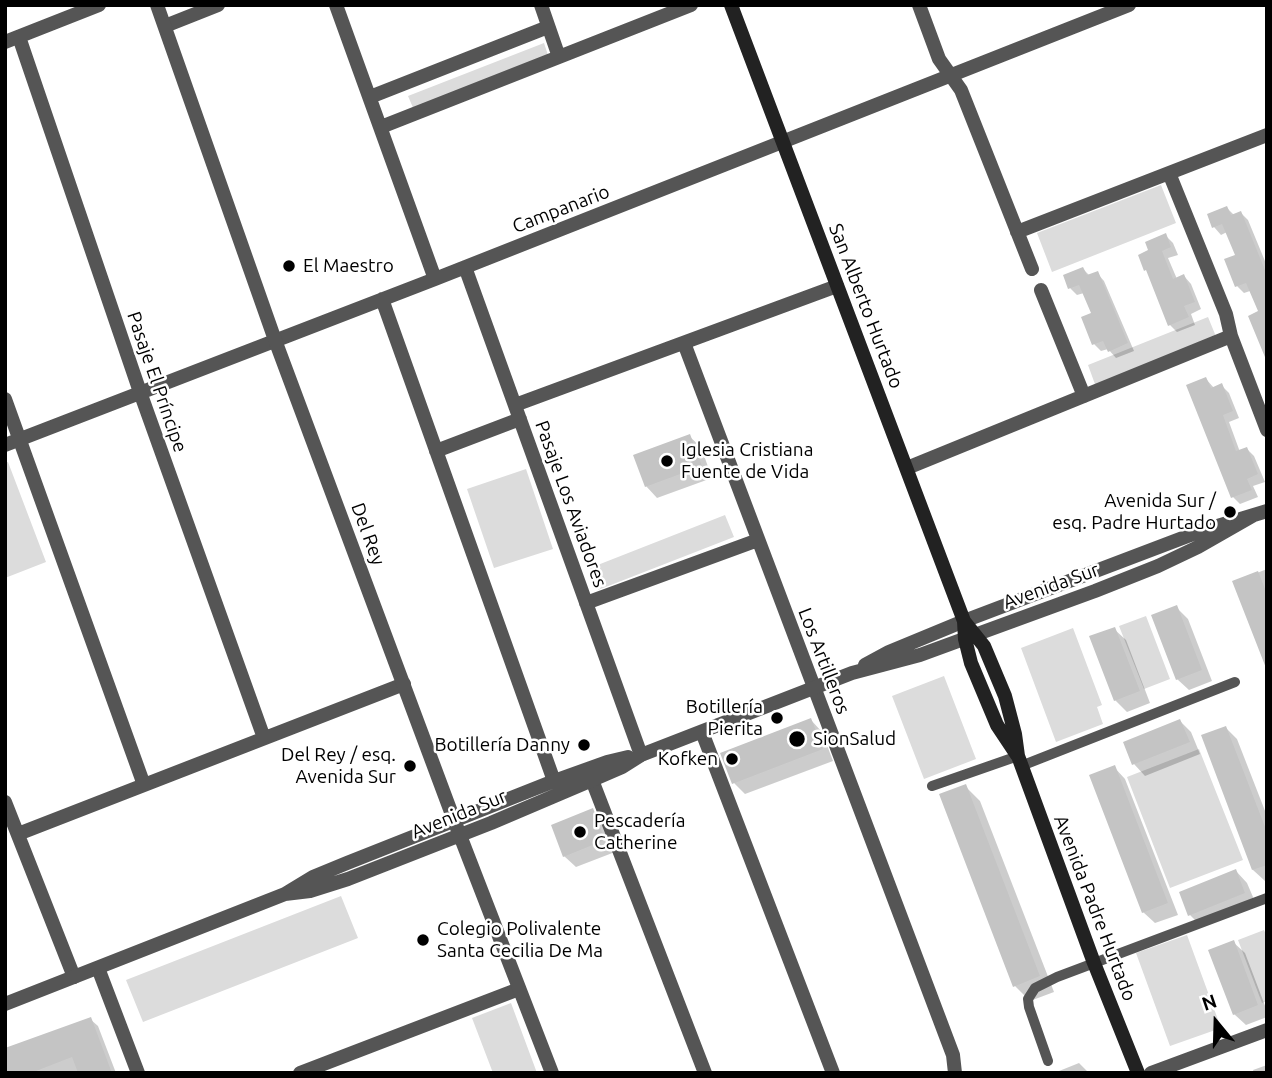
<!DOCTYPE html>
<html>
<head>
<meta charset="utf-8">
<style>
	body { margin:0 }
	#map { position:relative; width:1272px; height:1078px; overflow:hidden; background:#fff; font-family:Ubuntu,sans-serif }
	canvas { display:block }
	.frame { position:absolute; inset:0; border:7px solid #000; pointer-events:none }
	.north { position:absolute; left:1181px; top:987px; width:70px; height:70px; -webkit-text-stroke:5px #fff; paint-order:stroke; rotate:341deg; font-size:19px; font-weight:700; line-height:28px; text-align:center; color:#000 }
	.north::after { content:''; display:block; margin:auto; width:24px; height:32px; background:#000; clip-path:polygon(50% 0,100% 100%,50% 72%,0 100%) }
</style>
</head>
<body>
<div id="map">
<canvas width="1272" height="1078"></canvas>
<div class="frame"></div>
<div class="north">N</div>
</div>
<script>
const ctx = document.querySelector('canvas').getContext('2d');
ctx.lineJoin = 'round';
function fill(path, color) { ctx.fillStyle = color; ctx.fill(path, 'evenodd'); }
const poly = rows => new Path2D(rows.map(r => 'M' + r).join(''));
function stroke(path, color, width, dash) { ctx.strokeStyle = color; ctx.lineWidth = width; ctx.lineCap = dash ? 'butt' : 'round'; ctx.setLineDash(dash || []); ctx.stroke(path); }
function drawText(font, color, halo, rows, align = 'center') {
  ctx.font = font + ' Ubuntu,sans-serif'; ctx.lineWidth = 5; ctx.setLineDash([]); ctx.textBaseline = 'middle'; ctx.strokeStyle = halo; ctx.fillStyle = color; for (const [text, x, y, turn = 0] of rows) {
    ctx.save(); ctx.translate(x, y); ctx.rotate((+turn || 0) * Math.PI / 180); ctx.textAlign = isNaN(turn) ? turn : align; if (halo) ctx.strokeText(text, 0, 0); ctx.fillText(text, 0, 0); ctx.restore();
  }
}
fill(poly([
	[544,43,549,58,414,110,408,96],
	[1161,185,1176,223,1052,272,1037,233],
	[1208,317,1217,339,1096,387,1088,365],
	[8,462,46,562,5,578,5,463],
	[526,469,553,549,494,568,467,489],
	[725,515,734,537,598,590,590,568],
	[1146,616,1170,679,1144,689,1119,626],
	[1073,628,1102,705,1097,707,1103,724,1056,742,1021,648],
	[944,676,976,759,924,779,892,696],
	[1199,749,1243,860,1170,888,1127,777],
	[341,896,358,938,143,1022,126,980],
	[1264,930,1267,937,1267,1001,1262,1003,1238,940],
	[1187,935,1221,1028,1170,1046,1136,953],
	[511,1003,537,1073,493,1073,472,1018]
]), '#dcdcdc');
fill(poly([
	[1227,208,1234,215,1241,213,1248,220,1267,266,1267,349,1260,312,1250,291,1244,293,1237,286,1237,256,1227,232,1221,235,1214,227,1209,215],
	[1165,235,1173,243,1178,255,1168,258,1177,279,1184,276,1191,284,1201,309,1191,314,1195,325,1177,332,1170,325,1151,251],
	[1083,269,1090,276,1097,273,1104,281,1134,351,1116,358,1108,349,1101,351,1094,344,1093,314,1084,293,1077,295,1070,288],
	[1206,379,1214,388,1221,385,1229,393,1239,418,1229,422,1240,452,1247,449,1254,456,1265,482,1253,486,1258,497,1240,504,1233,497],
	[689,436,701,447,712,478,657,498,646,486],
	[1267,569,1267,669,1234,582],
	[1176,607,1188,619,1212,681,1189,690,1177,679],
	[1114,629,1126,640,1150,703,1127,712,1115,700],
	[811,720,822,732,833,761,745,794,734,783],
	[1180,721,1191,732,1200,754,1145,776,1134,764],
	[1226,728,1237,739,1267,816,1267,880,1265,881,1253,870],
	[1114,767,1125,779,1178,915,1155,923,1143,912],
	[965,786,980,801,1054,992,1030,1001,1015,986],
	[592,810,604,822,615,852,576,867,564,856],
	[1236,871,1247,883,1256,904,1201,926,1190,915],
	[1233,942,1245,953,1267,1011,1267,1017,1246,1025,1234,1014],
	[90,1019,98,1026,116,1073,5,1073],
	[1079,1063,1089,1073,1054,1073],
	[1267,1065,1267,1073,1254,1073,1253,1070]
]), '#0003');
fill(poly([
	[1227,206,1231,215,1241,211,1267,275,1267,362,1248,316,1258,311,1246,283,1235,287,1224,259,1235,255,1222,224,1212,228,1207,214],
	[1166,233,1171,247,1162,251,1173,279,1184,274,1195,302,1184,306,1189,317,1168,326,1146,270,1144,271,1138,255,1148,250,1145,242],
	[1083,267,1087,275,1098,271,1128,343,1108,352,1103,341,1092,345,1081,317,1091,313,1079,285,1068,289,1063,275],
	[1206,377,1211,388,1222,383,1233,411,1223,415,1236,451,1247,447,1258,474,1247,479,1252,490,1231,498,1186,385],
	[690,434,702,466,645,487,633,455],
	[1258,571,1267,594,1266,668,1232,581],
	[1177,605,1202,670,1176,680,1151,615],
	[1115,627,1140,691,1114,701,1089,636],
	[811,718,823,749,732,784,720,753],
	[1180,719,1190,742,1132,765,1123,742],
	[1226,726,1267,832,1267,865,1252,870,1201,735],
	[1115,765,1168,903,1142,913,1089,775],
	[966,784,1040,976,1013,987,939,794],
	[593,808,605,840,563,857,551,825],
	[1236,869,1245,893,1188,916,1179,892],
	[1234,940,1258,1005,1233,1015,1208,950],
	[91,1017,112,1073,78,1073,72,1057,31,1073,5,1073,5,1048]
]), '#c4c4c4');
stroke(poly([
	[1021,766,1235,682],
	[932,786,1018,756],
	[1048,1061,1029,1007,1028,999,1035,988,1057,977,1267,898]
]), '#555', 10);
stroke(poly([
	[336,5,435,279],
	[541,5,559,57],
	[919,5,939,59,961,90,1032,269],
	[165,26,218,5],
	[19,37,140,392,264,738],
	[5,42,99,5],
	[370,97,548,27],
	[381,127,691,5],
	[1169,173,1226,314,1231,336,1267,430],
	[1017,232,1267,135],
	[465,267,641,755],
	[1041,290,1084,396],
	[382,299,554,781],
	[684,343,953,1055,955,1073],
	[5,399,144,785],
	[515,405,837,286],
	[5,445,435,279,1129,5],
	[436,451,520,419],
	[907,468,1231,336],
	[586,603,758,540],
	[702,732,833,1073],
	[592,780,705,1073],
	[5,802,74,977],
	[18,834,404,684],
	[98,968,138,1073],
	[300,1073,519,989],
	[1151,1073,1267,1030]
]), '#555', 14);
stroke(poly([
	[157,5,275,340,454,820,552,1073],
	[865,665,889,652,964,621,1201,531,1267,511],
	[285,894,310,891,348,879,491,823,592,780,622,767,641,755,852,673,920,655,1095,591,1158,566,1198,547,1254,515],
	[5,1004,285,894,313,877,347,863,554,781,607,762,628,757]
]), '#555', 14);
stroke(poly([
	[731,5,964,621,984,646,1005,696,1015,734,1018,756,1094,963,1138,1073],
	[964,621,965,639,971,663,997,725,1017,755]
]), '#222', 14);
for (const [x, y, r, color] of [
	[289,266,7,"#000"],
	[667,461,7,"#000"],
	[1230,512,7,"#000"],
	[777,718,7,"#000"],
	[797,739,9,"#000"],
	[584,745,7,"#000"],
	[732,759,7,"#000"],
	[410,766,7,"#000"],
	[580,832,7,"#000"],
	[423,940,7,"#000"]
]) { const dot = new Path2D(); dot.arc(x, y, r, 0, 2 * Math.PI); ctx.fillStyle = color; ctx.fill(dot); stroke(dot, '#fff', 2.5); }
drawText('19px', '#000', '#fff', [
	["Campanario",561,209,-21],
	["San Alberto Hurtado",866,306,69],
	["Pasaje El Príncipe",157,382,71],
	["Pasaje Los Aviadores",571,504,70],
	["Del Rey",368,534,70],
	["Avenida Sur",1051,586,-20],
	["Los Artilleros",824,661,69],
	["Avenida Sur",459,814,-22],
	["Avenida Padre Hurtado",1095,908,69]
]);
drawText('19px', '#000', '#fff', [
	["El Maestro",303,266],
	["Iglesia Cristiana",681,450],
	["Fuente de Vida",681,472],
	["Avenida Sur /",1216,501,"right"],
	["esq. Padre Hurtado",1216,523,"right"],
	["Botillería",763,707,"right"],
	["Pierita",763,729,"right"],
	["SionSalud",813,739],
	["Botillería Danny",570,745,"right"],
	["Del Rey / esq.",396,755,"right"],
	["Avenida Sur",396,777,"right"],
	["Kofken",718,759,"right"],
	["Pescadería",594,821],
	["Catherine",594,843],
	["Colegio Polivalente",437,929],
	["Santa Cecilia De Ma",437,951]
], 'left');
</script>
</body>
</html>
